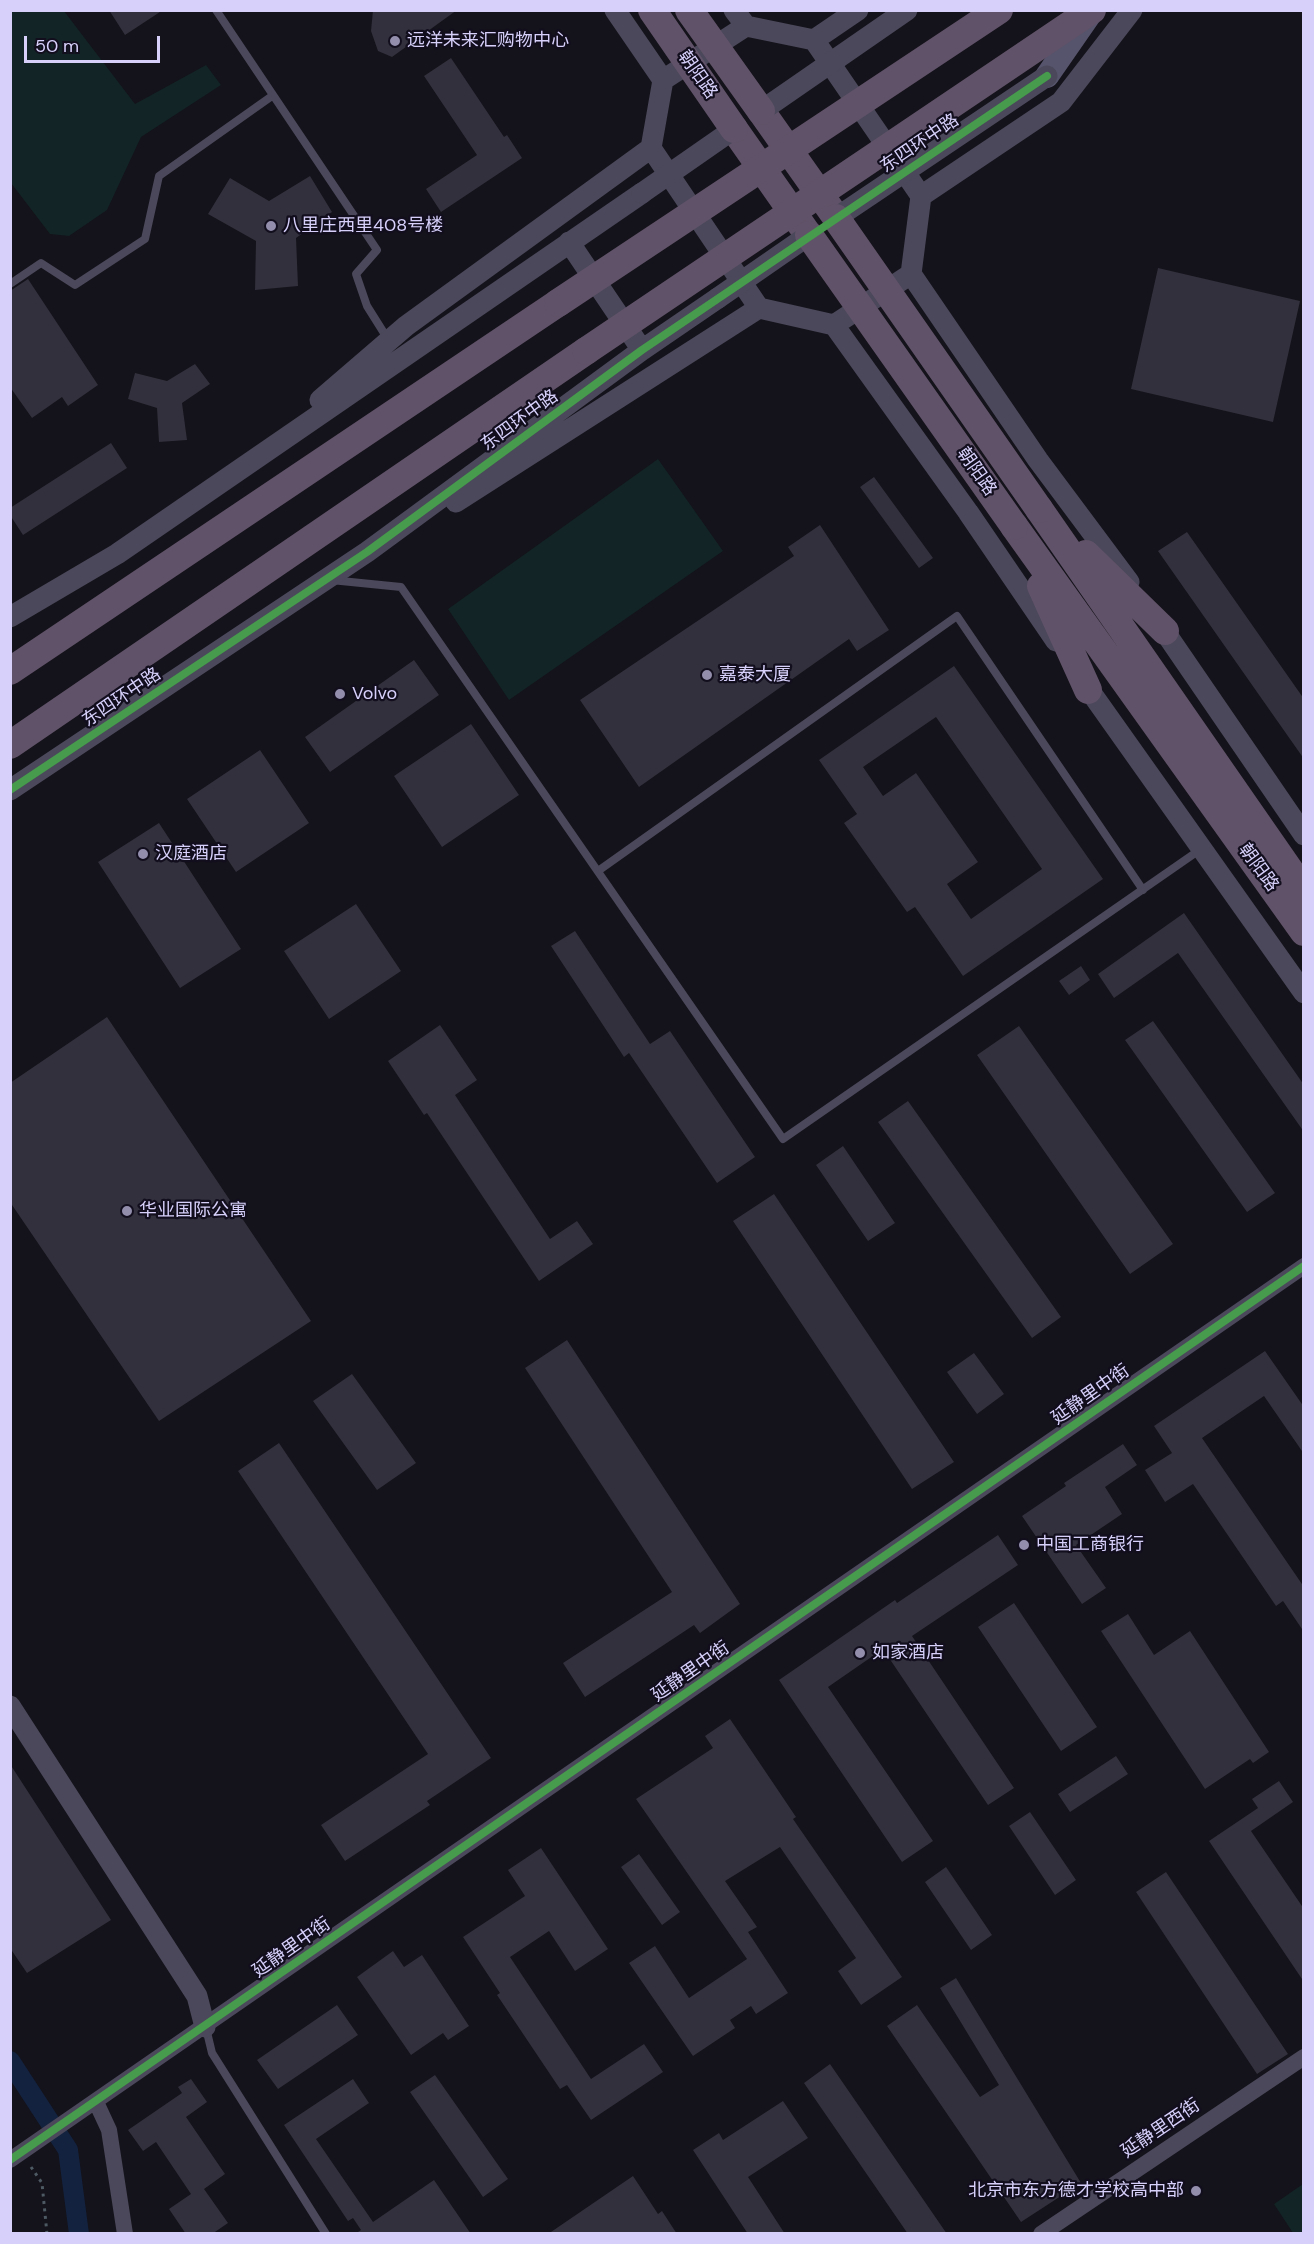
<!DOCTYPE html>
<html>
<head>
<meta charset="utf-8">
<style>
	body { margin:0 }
	#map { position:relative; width:1314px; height:2244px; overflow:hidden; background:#14121a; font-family:"DM Sans",sans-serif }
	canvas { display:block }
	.frame { position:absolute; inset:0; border:12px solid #d6d0fa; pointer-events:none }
	.scale { position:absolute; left:24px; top:36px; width:136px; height:27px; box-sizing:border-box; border:3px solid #d6d0fa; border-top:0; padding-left:8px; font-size:18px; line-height:21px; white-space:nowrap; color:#d6d0fa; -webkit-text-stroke:4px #120e1e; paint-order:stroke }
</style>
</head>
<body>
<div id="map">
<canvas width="1314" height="2244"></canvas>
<div class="frame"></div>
<div class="scale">50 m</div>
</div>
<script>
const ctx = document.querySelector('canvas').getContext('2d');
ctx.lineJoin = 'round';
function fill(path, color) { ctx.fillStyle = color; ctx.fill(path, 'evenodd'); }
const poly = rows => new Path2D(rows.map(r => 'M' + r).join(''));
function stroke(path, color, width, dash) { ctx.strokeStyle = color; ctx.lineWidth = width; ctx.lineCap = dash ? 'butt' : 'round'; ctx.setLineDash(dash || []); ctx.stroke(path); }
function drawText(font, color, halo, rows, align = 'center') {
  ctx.font = font + ' "DM Sans","Noto Sans SC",sans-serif'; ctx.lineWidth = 4.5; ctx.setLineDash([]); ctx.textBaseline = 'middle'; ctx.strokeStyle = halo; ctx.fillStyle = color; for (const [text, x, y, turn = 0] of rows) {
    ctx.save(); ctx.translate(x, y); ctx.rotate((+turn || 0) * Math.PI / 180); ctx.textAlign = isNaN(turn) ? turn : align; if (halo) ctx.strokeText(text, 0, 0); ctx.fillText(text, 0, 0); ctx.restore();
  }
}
fill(poly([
	[11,10,64,11,135,104,206,65,221,85,141,137,107,210,69,236,50,234,11,183],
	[658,459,723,551,509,700,448,609],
	[1303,2184,1303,2233,1293,2233,1274,2204]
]), '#122425');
stroke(poly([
	[10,2061,68,2150,79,2234]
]), '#13223e', 20);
fill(poly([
	[109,10,163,10,125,35],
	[373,10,457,10,392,57,378,51,371,31],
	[451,58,504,137,507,135,522,158,441,212,426,189,477,155,424,76],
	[310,176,332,212,296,238,298,286,255,290,256,241,208,214,230,178,269,201],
	[1158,268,1300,301,1273,422,1131,389],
	[28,279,98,385,68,406,62,397,32,418,10,387,10,291],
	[195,364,210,384,182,403,187,440,159,442,157,408,128,399,135,373,167,381],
	[111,443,127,468,23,535,10,515,10,508],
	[874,477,933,558,919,568,860,487],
	[820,525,889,630,857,651,849,639,639,787,580,700,794,556,788,547],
	[1187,532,1304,699,1304,759,1158,551],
	[414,660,439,695,330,772,305,737],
	[954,666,1103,879,963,976,915,907,907,912,844,823,857,814,819,760],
	[936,717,1042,869,971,919,947,884,978,862,916,773,883,796,863,767],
	[471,724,519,795,442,847,394,776],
	[260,750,309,823,236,872,187,799],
	[159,823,241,949,180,988,98,862],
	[356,904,401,971,329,1019,284,951],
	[1184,913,1304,1085,1304,1132,1178,953,1114,998,1098,974],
	[575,931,650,1044,670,1031,755,1157,717,1183,629,1053,624,1057,551,946],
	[1081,966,1090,980,1069,995,1059,981],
	[107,1017,311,1321,159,1421,10,1202,10,1083],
	[1153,1021,1275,1193,1247,1212,1125,1040],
	[440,1025,477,1080,455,1095,550,1239,577,1221,593,1244,539,1281,427,1113,424,1115,388,1061],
	[1019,1026,1173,1244,1130,1274,977,1055],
	[908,1101,1061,1317,1032,1338,878,1122],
	[843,1146,895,1223,868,1241,816,1165],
	[774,1194,954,1462,912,1489,733,1221],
	[567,1340,740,1604,700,1633,694,1625,585,1697,563,1663,672,1592,525,1368],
	[1265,1351,1304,1407,1304,1454,1264,1396,1202,1438,1304,1587,1304,1632,1283,1601,1276,1606,1193,1484,1165,1502,1145,1470,1172,1453,1154,1426],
	[974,1353,1004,1394,977,1414,947,1372],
	[352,1374,416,1463,377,1490,313,1401],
	[279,1443,491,1758,427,1801,430,1805,345,1861,321,1825,428,1754,238,1471],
	[1123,1444,1137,1465,1105,1487,1122,1514,1076,1545,1106,1588,1082,1604,1022,1516,1066,1486,1064,1483],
	[998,1535,1018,1565,912,1636,1014,1788,988,1805,883,1649,828,1687,933,1841,902,1862,779,1680,895,1600,897,1603],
	[1014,1603,1097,1727,1061,1751,978,1627],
	[1128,1614,1154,1655,1190,1631,1269,1752,1253,1763,1250,1759,1205,1789,1101,1631],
	[730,1719,796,1817,793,1819,902,1977,861,2005,838,1971,856,1958,780,1847,725,1881,757,1927,748,1932,788,1993,756,2014,751,2006,730,2020,735,2028,693,2056,629,1963,655,1946,689,1998,747,1959,636,1799,713,1748,705,1736],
	[1116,1756,1128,1774,1070,1812,1058,1794],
	[10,1764,111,1920,27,1973,10,1948],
	[1279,1781,1293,1802,1251,1831,1304,1909,1304,1982,1209,1841,1258,1808,1252,1799],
	[1030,1812,1076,1880,1055,1895,1009,1826],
	[541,1848,608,1949,575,1971,549,1931,510,1957,591,2079,644,2044,663,2072,591,2120,567,2085,560,2089,497,1995,500,1993,463,1937,525,1896,508,1870],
	[639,1854,680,1912,662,1925,621,1867],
	[946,1867,992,1935,971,1950,925,1882],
	[1166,1872,1288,2054,1257,2074,1136,1892],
	[393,1951,404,1967,422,1955,469,2026,448,2040,443,2033,411,2055,357,1977],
	[956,1978,1081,2183,1021,2222,887,2026,917,2005,980,2097,999,2085,940,1988],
	[337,2005,358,2035,278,2089,257,2060],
	[830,2064,947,2234,908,2234,804,2083],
	[435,2075,508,2179,483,2197,410,2092],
	[191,2079,207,2102,186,2117,225,2174,204,2189,228,2223,212,2234,186,2234,169,2209,191,2194,156,2142,143,2151,128,2130,182,2093,178,2087],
	[353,2079,369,2103,316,2139,373,2222,434,2180,471,2234,355,2234,361,2230,353,2218,348,2221,284,2125],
	[783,2101,808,2138,748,2177,785,2234,748,2234,693,2150,719,2133,723,2140],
	[633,2176,658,2214,662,2211,677,2234,548,2234]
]), '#32303c');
stroke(poly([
	[31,2167,42,2183,47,2234]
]), '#4d5963', 3, [3, 4.5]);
stroke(poly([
	[216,10,377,250,356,274,367,306,389,341],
	[10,284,41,263,75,285,145,239,159,176,272,96],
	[331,580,401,587,783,1139,1201,849],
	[598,871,957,616,1143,890],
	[206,2028,212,2053,326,2234]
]), '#4a485a', 8);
stroke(poly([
	[96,2102,109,2130,125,2234],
	[10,2160,1304,1266],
	[1041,2234,1304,2057]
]), '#4a485a', 16);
stroke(poly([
	[615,10,663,80],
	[734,10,746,26],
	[746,26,814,40,921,196,911,274,834,325,759,308,651,148,663,80,746,26],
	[814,40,858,10],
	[921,196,1061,102,1132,10],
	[569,242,642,350],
	[911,274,1038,460,1129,582],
	[834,325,968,512,1056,641],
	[320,400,406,326,651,148],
	[456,502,759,308],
	[10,617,117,554,642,193],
	[1156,619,1304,835],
	[1080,677,1304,993],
	[10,790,367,552,642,350,718,298],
	[10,1706,197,1996,205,2027]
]), '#4a485a', 21);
stroke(poly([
	[1047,76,1090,14]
]), '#56546c', 24);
stroke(poly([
	[761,111,833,213],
	[734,129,807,233],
	[1039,509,1304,891],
	[1014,526,1304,932],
	[1086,554,1165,631],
	[1041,586,1088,690],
	[10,671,558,303],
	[10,745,586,351]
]), '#605268', 28);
stroke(poly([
	[761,111,907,10],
	[642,193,734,129],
	[836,218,1047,76],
	[718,298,809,235]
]), '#4a485a', 21);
stroke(poly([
	[652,10,734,129],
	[689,10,761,111],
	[836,218,1039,509],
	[809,235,1014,526],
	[558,303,999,10],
	[586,351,1092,10]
]), '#605268', 28);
stroke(poly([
	[10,790,367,552,642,350,1047,76],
	[10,2160,1304,1266]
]), '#469c4c', 8);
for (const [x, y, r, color] of [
	[395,41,6,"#928eac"],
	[271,226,6,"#928eac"],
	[707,675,6,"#928eac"],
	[340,694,6,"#928eac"],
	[143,854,6,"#928eac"],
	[127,1211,6,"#928eac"],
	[1024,1545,6,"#928eac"],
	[860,1653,6,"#928eac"],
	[1196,2191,6,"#928eac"]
]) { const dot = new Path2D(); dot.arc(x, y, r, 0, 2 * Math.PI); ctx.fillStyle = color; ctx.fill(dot); stroke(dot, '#120e1e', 2); }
drawText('18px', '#d6d0fa', '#120e1e', [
	["远洋未来汇购物中心",407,41],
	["八里庄西里408号楼",283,226],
	["嘉泰大厦",719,675],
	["Volvo",352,694],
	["汉庭酒店",155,854],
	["华业国际公寓",139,1211],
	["中国工商银行",1036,1545],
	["如家酒店",872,1653],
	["北京市东方德才学校高中部",1184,2191,"right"]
], 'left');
drawText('18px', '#d6d0fa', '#120e1e', [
	["朝阳路",697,75,55],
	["东四环中路",920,144,-34],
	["东四环中路",520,421,-36],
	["朝阳路",976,472,55],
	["东四环中路",122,698,-34],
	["朝阳路",1258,868,54],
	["延静里中街",1091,1395,-35],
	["延静里中街",691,1672,-35],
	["延静里中街",292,1948,-35],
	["延静里西街",1161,2129,-34]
]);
</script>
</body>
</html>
